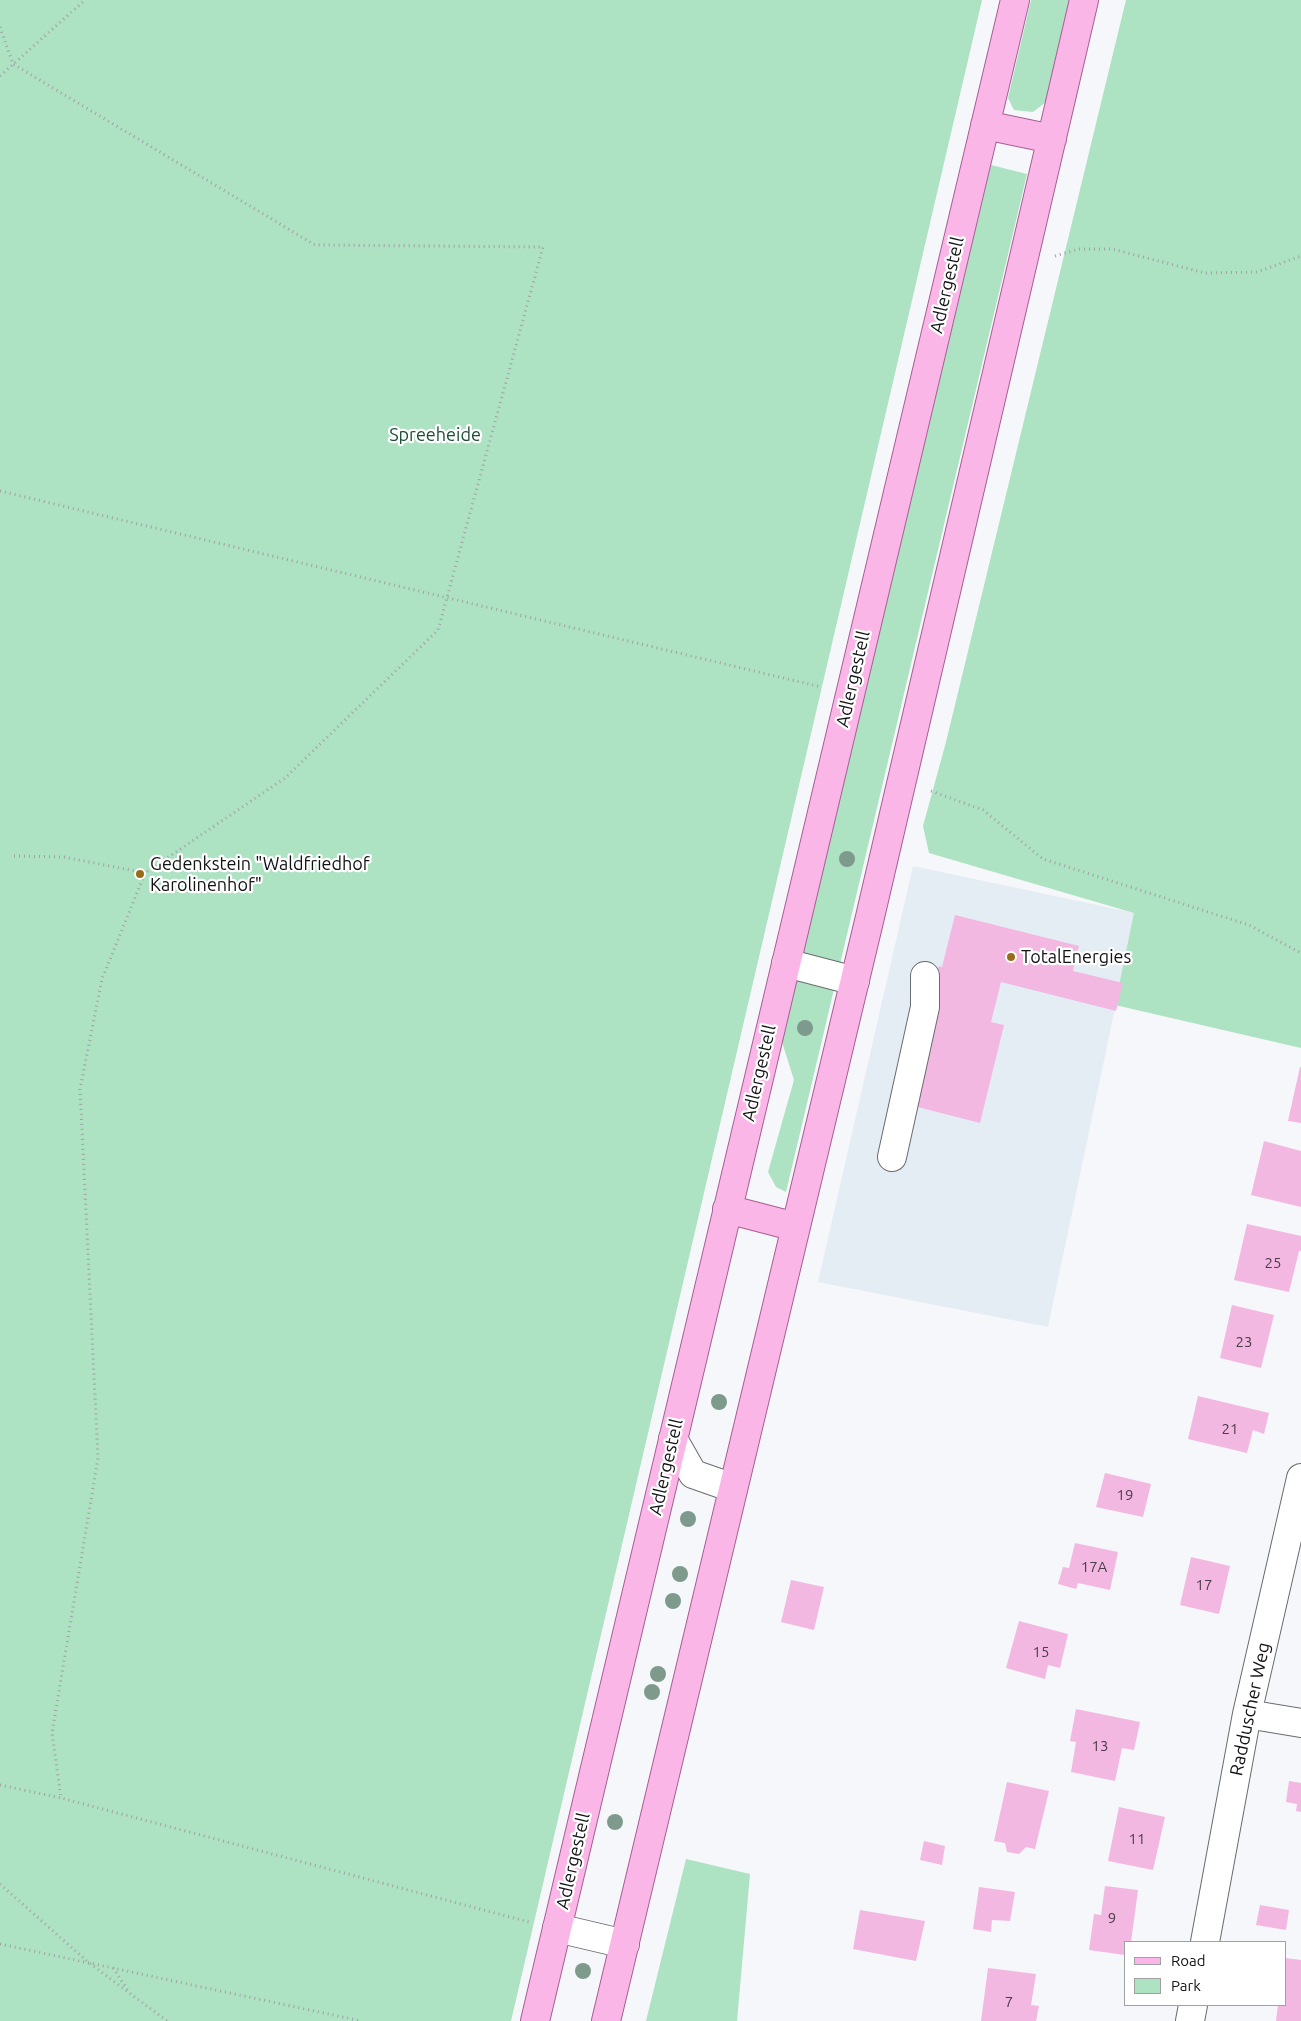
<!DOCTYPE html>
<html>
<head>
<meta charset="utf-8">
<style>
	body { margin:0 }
	#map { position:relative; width:1301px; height:2021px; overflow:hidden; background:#f5f7fa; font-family:Ubuntu,sans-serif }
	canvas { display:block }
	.legend { position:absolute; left:1124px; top:1941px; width:162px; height:65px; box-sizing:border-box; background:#fff; border:1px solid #a0a1a1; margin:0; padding:6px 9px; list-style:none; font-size:15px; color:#121314 }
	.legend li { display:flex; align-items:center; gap:10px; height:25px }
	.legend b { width:25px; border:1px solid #a0a1a1 }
</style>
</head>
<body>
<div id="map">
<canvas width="1301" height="2021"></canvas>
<ul class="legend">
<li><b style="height:6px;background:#fbb6e8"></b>Road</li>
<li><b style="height:14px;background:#ade2c2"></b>Park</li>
</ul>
</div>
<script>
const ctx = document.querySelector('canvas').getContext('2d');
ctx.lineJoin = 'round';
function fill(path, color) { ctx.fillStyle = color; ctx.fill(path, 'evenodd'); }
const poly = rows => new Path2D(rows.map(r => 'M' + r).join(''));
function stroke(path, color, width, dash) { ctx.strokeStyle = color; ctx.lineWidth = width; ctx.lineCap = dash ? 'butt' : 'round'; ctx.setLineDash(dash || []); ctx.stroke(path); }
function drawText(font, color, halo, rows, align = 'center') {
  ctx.font = font + ' Ubuntu,sans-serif'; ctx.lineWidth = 4.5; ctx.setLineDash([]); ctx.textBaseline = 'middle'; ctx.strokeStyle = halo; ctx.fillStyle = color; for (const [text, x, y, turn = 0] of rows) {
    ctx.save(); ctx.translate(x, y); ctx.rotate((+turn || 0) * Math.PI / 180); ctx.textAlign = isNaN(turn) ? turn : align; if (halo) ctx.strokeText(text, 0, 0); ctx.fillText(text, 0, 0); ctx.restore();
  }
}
fill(poly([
	[913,866,1135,913,1048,1327,818,1282]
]), '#e4edf4');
fill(poly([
	[0,0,982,0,511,2021,0,2021],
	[1031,0,1070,0,1046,102,1033,112,1014,110,1008,98],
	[1126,0,1301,0,1301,1048,1115,1005,1134,913,929,853,923,826,946,742],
	[991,165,1027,174,786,1192,776,1187,768,1172,794,1080,782,1042],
	[686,1859,750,1874,737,2021,646,2021]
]), '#ade2c2');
fill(poly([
	[955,915,1079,946,1073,971,1123,983,1116,1011,1001,982,991,1022,1004,1025,980,1123,898,1102,929,1008,939,966,942,967],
	[1300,1067,1301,1067,1301,1123,1288,1121],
	[1264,1141,1301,1151,1301,1207,1251,1195],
	[1247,1224,1301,1236,1301,1251,1299,1251,1289,1292,1234,1280],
	[1232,1305,1274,1315,1261,1368,1220,1358],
	[1198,1396,1269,1413,1264,1434,1253,1430,1247,1453,1188,1439],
	[1105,1473,1151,1484,1143,1517,1096,1507],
	[1075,1543,1118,1552,1110,1590,1078,1583,1076,1589,1058,1584,1063,1567,1069,1568],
	[1191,1557,1230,1566,1219,1614,1180,1605],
	[791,1580,824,1587,814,1630,781,1622],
	[1019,1621,1068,1634,1060,1668,1048,1665,1045,1679,1006,1668],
	[1076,1709,1140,1722,1134,1750,1122,1748,1115,1781,1071,1772,1076,1742,1070,1741],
	[1289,1781,1301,1783,1301,1812,1296,1811,1297,1804,1286,1802],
	[1007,1782,1049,1791,1035,1849,1026,1847,1019,1854,1007,1852,1005,1843,994,1841],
	[1119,1807,1165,1817,1153,1870,1108,1861],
	[924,1841,945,1846,942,1865,920,1860],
	[1105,1886,1138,1890,1131,1942,1125,1942,1125,1955,1089,1950,1094,1914,1101,1915],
	[979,1887,1015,1892,1010,1921,992,1920,991,1932,973,1929],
	[1260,1905,1289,1910,1286,1930,1256,1925],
	[860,1910,925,1921,916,1961,853,1949],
	[1285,1958,1301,1960,1301,2021,1276,2021,1278,2005,1285,2005],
	[988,1968,1036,1974,1031,2005,1039,2006,1036,2021,981,2021]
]), '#f2b8e2');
const minor = poly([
	[786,963,855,981],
	[892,1157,925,1007,925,976],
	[673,1439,693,1474,733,1488],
	[1247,1714,1301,1723],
	[557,1928,625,1944],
	[1205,1942,1247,1714,1301,1478],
	[1190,2021,1193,2005]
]);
const major = poly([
	[985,125,1052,139],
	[727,1209,796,1227],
	[535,2021,1015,0],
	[606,2021,870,917,1084,0]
]);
stroke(minor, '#696c6e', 30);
stroke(major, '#a85e94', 30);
stroke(poly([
	[0,27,13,64,315,245,543,247,438,630,285,778,145,873,102,979,80,1089,98,1458,52,1733,61,1798],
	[0,76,85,0],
	[1055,256,1079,249,1112,249,1205,273,1257,272,1301,256],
	[0,491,821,687],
	[931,791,983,810,1043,859,1249,925,1301,953],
	[14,856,64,857,145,873],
	[0,1785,61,1798,529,1922],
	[0,1884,88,1962,167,2021],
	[0,1944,361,2021],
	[113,1968,129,1992]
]), '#a0a1a4', 3, [1, 4]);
stroke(minor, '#fff', 28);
stroke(major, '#fbb6e8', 28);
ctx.fillStyle = '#7e9a8d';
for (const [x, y] of [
	[847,859],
	[805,1028],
	[719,1402],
	[688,1519],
	[680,1574],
	[673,1601],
	[658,1674],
	[652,1692],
	[615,1822],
	[583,1971]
]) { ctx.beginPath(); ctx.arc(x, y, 8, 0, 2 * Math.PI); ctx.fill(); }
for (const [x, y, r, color] of [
	[140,874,5,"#996c1b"],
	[1011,957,5,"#996c1b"]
]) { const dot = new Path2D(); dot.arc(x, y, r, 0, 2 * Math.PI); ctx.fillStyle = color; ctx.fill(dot); stroke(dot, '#fff', 2); }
drawText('15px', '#4a3c48', null, [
	["25",1273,1263],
	["23",1244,1342],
	["21",1230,1429],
	["19",1125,1495],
	["17A",1094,1567],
	["17",1204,1585],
	["15",1041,1652],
	["13",1100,1746],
	["11",1137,1839],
	["9",1112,1918],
	["7",1009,2002]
]);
drawText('18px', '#121314', '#fff', [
	["Adlergestell",947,285,-77],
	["Adlergestell",853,679,-77],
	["Adlergestell",759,1073,-77],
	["Adlergestell",666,1467,-77],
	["Radduscher Weg",1250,1709,-78],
	["Adlergestell",573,1861,-77]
]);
drawText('18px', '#1c4e34', '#fff', [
	["Spreeheide",435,435]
]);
drawText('18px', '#121314', '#fff', [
	["Gedenkstein \"Waldfriedhof",150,864],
	["Karolinenhof\"",150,885],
	["TotalEnergies",1021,957]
], 'left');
</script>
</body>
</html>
